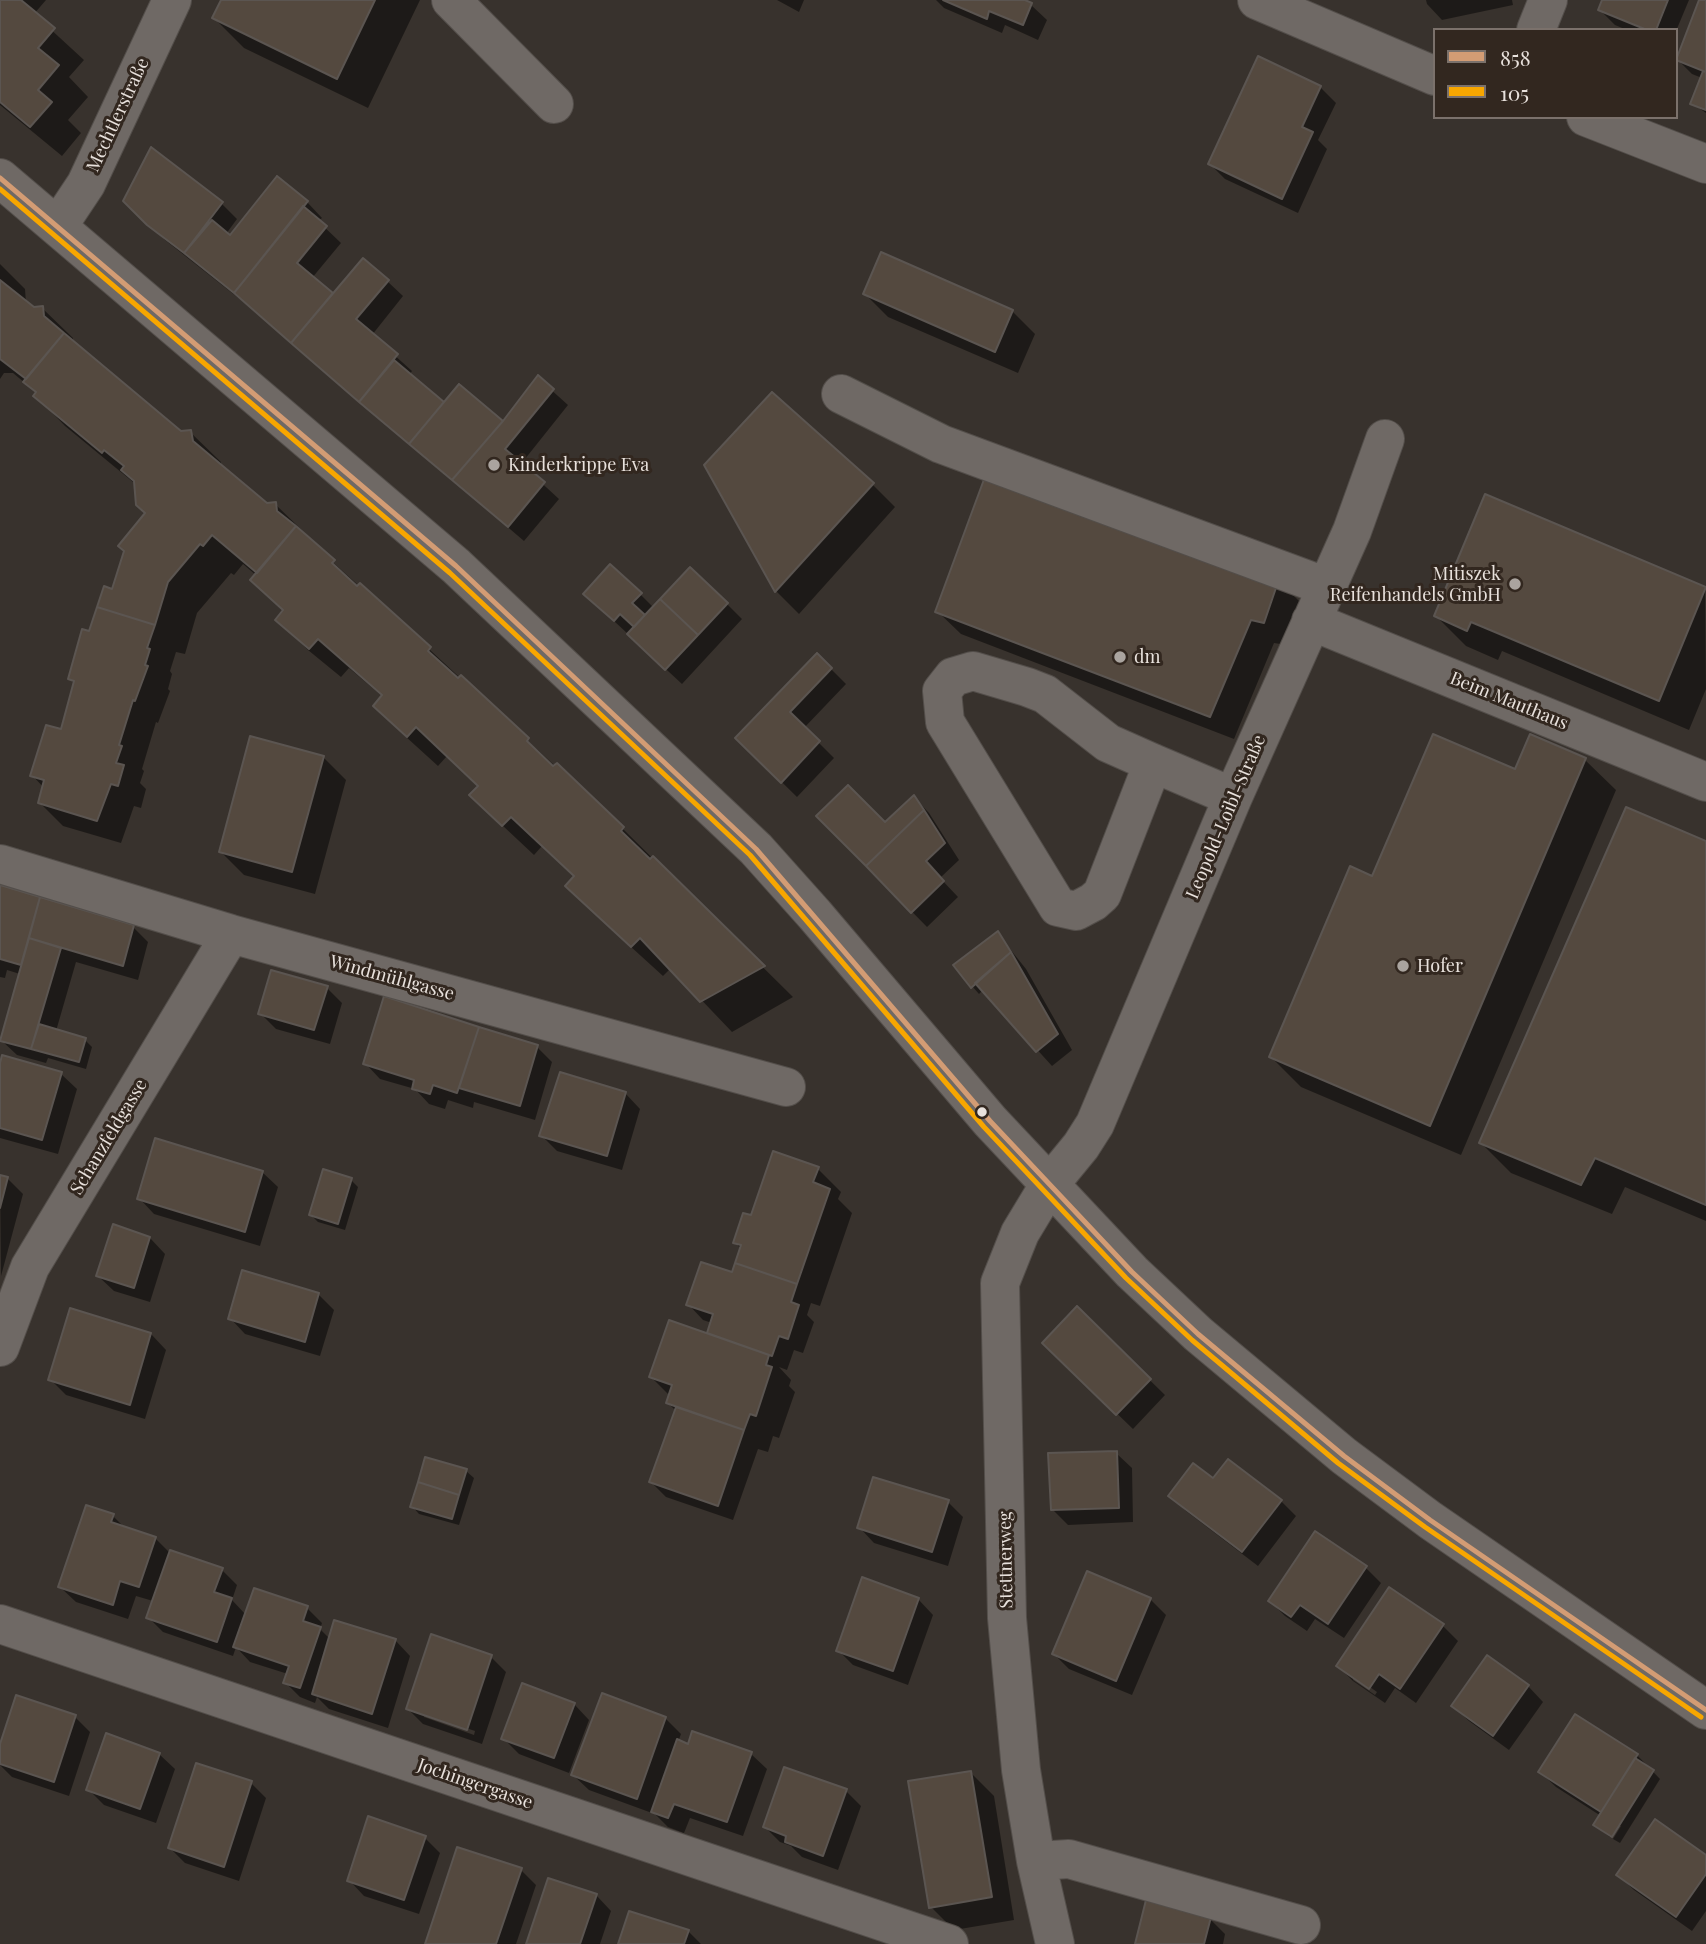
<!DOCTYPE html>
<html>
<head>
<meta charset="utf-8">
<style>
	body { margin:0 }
	#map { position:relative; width:1706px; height:1944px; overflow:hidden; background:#38322d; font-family:"Playfair Display",serif }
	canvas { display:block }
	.legend { position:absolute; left:1433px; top:28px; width:245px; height:91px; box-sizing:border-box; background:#32271f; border:2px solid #7b716b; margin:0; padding:9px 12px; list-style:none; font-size:21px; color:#e8e1dc }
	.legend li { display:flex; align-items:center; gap:14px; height:35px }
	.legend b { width:35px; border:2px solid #7b716b }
</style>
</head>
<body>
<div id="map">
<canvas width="1706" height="1944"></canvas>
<ul class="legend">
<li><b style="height:9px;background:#d39c74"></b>858</li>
<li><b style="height:9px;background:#f7a600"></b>105</li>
</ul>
</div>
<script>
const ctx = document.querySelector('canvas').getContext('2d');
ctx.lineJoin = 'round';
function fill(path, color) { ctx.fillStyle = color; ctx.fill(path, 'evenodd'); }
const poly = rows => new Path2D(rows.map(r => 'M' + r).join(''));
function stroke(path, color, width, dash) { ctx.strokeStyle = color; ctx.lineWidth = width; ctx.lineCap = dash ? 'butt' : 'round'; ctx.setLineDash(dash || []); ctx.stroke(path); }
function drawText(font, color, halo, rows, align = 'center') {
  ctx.font = font + ' "Playfair Display",serif'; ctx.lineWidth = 6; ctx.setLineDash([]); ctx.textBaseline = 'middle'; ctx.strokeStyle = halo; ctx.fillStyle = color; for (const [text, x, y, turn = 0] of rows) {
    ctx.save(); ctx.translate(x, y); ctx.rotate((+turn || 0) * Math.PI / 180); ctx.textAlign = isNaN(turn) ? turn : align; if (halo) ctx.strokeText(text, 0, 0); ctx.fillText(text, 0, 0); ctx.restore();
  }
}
fill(poly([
	[0,0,46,0,34,14,84,60,69,77,88,97,68,120,81,133,62,156,0,105],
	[222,0,420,0,368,108,244,48,214,18],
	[777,0,804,0,799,12],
	[936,0,1020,0,1031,5,1047,20,1038,40,1005,25,1002,33,944,8],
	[1426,0,1512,0,1513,5,1442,20,1427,4],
	[1604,0,1689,0,1676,31,1627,30,1615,25,1600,10],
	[1701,0,1706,0,1706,113,1692,103,1702,78,1692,74,1677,59],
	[1320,87,1336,103,1318,140,1327,149,1298,213,1225,179,1210,164],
	[151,150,222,204,237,219,226,234,231,237,307,202,322,218,318,221,341,243,312,278,333,296,387,281,403,296,372,335,412,371,409,375,444,405,503,424,538,378,568,405,521,464,559,499,524,541,251,308,165,240,125,201],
	[0,264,25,289,26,303,33,309,42,308,73,338,73,343,180,433,190,432,221,462,221,467,266,504,275,504,306,534,306,538,429,649,623,829,793,997,732,1032,671,968,663,976,597,916,575,877,542,846,534,855,502,825,480,787,447,756,438,766,405,736,375,706,383,697,349,668,341,677,308,650,277,620,284,611,257,576,243,564,234,575,231,573,197,613,185,654,176,652,170,671,172,674,168,689,170,691,158,723,156,722,142,769,144,771,140,783,146,789,141,808,134,806,121,843,63,826,40,803,44,788,32,775,62,731,75,684,70,679,113,591,147,513,135,479,133,482,65,426,35,395,37,393,13,373,4,373,0,379],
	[865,294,1012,311,1035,334,1018,373,888,317],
	[706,465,872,484,895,507,799,614,776,591],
	[1278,580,1302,604,1287,645,1274,643,1234,739,961,634,937,611],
	[1705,588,1706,689,1689,730,1502,651,1498,660,1466,646,1436,616],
	[640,594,654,608,727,604,742,619,682,684,601,609],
	[817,655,846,684,804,728,834,758,797,797,737,738],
	[1531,736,1585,760,1616,790,1461,1155,1301,1087,1271,1057,1373,878,1516,771],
	[323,757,346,780,315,894,244,875,221,852],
	[914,797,929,813,959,860,940,878,958,897,927,927,818,816,885,824],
	[1706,843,1706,1221,1625,1187,1612,1214,1511,1173,1481,1143],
	[0,887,133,927,148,942,138,980,76,962,56,1031,85,1040,92,1047,86,1069,48,1058,46,1063,17,1055,1,1040,20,974,7,970,5,978,0,977],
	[998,934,1026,969,1072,1050,1052,1066,983,990,979,994,972,986],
	[327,988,342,1003,330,1044,276,1029,260,1013],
	[385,999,537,1047,552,1062,535,1120,474,1102,473,1108,448,1100,445,1109,429,1104,415,1089,380,1079,365,1063],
	[0,1069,61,1074,77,1089,58,1154,0,1138],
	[625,1093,640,1109,622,1170,557,1151,541,1135],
	[818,1169,841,1192,838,1199,852,1213,820,1306,811,1303,807,1315,814,1322,803,1353,794,1350,787,1370,779,1367,791,1380,789,1386,795,1392,779,1438,773,1436,768,1452,758,1449,733,1520,666,1497,651,1482,676,1411,668,1403,670,1396,651,1377,714,1337,709,1333,712,1323,703,1320,688,1304,733,1274,741,1249,735,1242,752,1217],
	[262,1172,278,1187,260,1246,154,1214,139,1198],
	[0,1176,7,1178,23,1194,1,1276],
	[351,1180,358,1187,345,1230,318,1222,311,1215],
	[150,1238,165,1254,150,1302,114,1291,98,1276],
	[318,1294,334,1310,320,1356,245,1334,230,1318],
	[1077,1309,1165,1395,1133,1429,1044,1343],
	[151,1334,166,1350,145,1419,66,1395,50,1379],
	[1116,1453,1132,1468,1133,1522,1068,1525,1052,1509],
	[466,1471,474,1478,459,1525,419,1514,412,1506],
	[1213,1481,1281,1501,1296,1516,1258,1566,1186,1511,1171,1496],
	[948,1502,963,1517,948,1566,874,1543,859,1527],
	[113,1516,126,1529,155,1538,170,1553,222,1570,237,1585,232,1600,246,1615,307,1608,322,1623,320,1629,330,1639,395,1640,410,1656,388,1728,329,1709,317,1697,315,1703,300,1697,285,1682,288,1674,250,1662,236,1647,233,1656,163,1632,148,1617,153,1601,136,1596,128,1619,76,1602,60,1587],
	[1366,1568,1381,1583,1344,1638,1315,1619,1307,1631,1285,1616,1270,1601],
	[1389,1589,1443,1626,1458,1641,1416,1703,1395,1688,1385,1703,1353,1681,1338,1666],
	[1353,1675,1377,1692,1375,1695,1353,1680],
	[918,1599,933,1615,908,1685,853,1665,838,1650],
	[1150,1599,1166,1615,1132,1695,1069,1669,1054,1654],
	[491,1657,506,1672,482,1744,423,1724,408,1709],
	[424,1714,475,1731,474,1735,424,1717],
	[1528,1686,1543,1702,1509,1750,1469,1721,1453,1706],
	[574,1704,589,1720,569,1773,519,1754,503,1738],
	[75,1717,90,1732,69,1796,12,1777,0,1765,0,1750],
	[665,1718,681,1734,678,1742,689,1746,751,1754,767,1769,743,1836,690,1818,684,1833,668,1827,653,1812,652,1813,589,1790,573,1775],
	[159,1754,175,1769,156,1823,104,1805,88,1789],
	[1637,1755,1660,1779,1620,1843,1613,1839,1621,1826,1617,1826,1610,1837,1603,1832,1596,1825,1601,1816,1556,1787,1540,1772],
	[971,1773,994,1796,1014,1920,954,1930,931,1907],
	[251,1783,266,1798,239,1881,185,1863,170,1848],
	[846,1791,861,1806,838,1870,802,1857,791,1846,780,1842,765,1827],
	[425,1838,440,1853,419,1914,364,1896,349,1880],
	[1706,1857,1706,1911,1692,1931,1634,1890,1618,1875],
	[521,1870,536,1885,516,1944,427,1944],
	[596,1895,611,1911,600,1944,527,1944],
	[1210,1919,1225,1934,1223,1944,1137,1944],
	[688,1931,701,1944,620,1944]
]), '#0007');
const building = poly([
	[0,0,21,0,55,28,38,48,59,65,38,90,52,102,30,127,0,102,0,0],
	[221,0,375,0,337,79,212,18,221,0],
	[943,0,1025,0,1032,3,1023,25,989,11,987,19,943,0],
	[1602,0,1668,0,1656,30,1647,30,1598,10,1602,0],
	[1699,0,1706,0,1706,72,1676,60,1699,0],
	[1258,56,1321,86,1302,127,1313,132,1282,199,1208,164,1258,56],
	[1703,71,1706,72,1706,110,1690,104,1703,71],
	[151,147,223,202,184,253,147,225,123,201,151,147],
	[277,176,308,201,234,293,184,253,212,220,230,235,277,176],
	[303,206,327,226,297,263,333,293,291,343,234,293,303,206],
	[881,252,1013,310,995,352,863,294,881,252],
	[363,258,389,280,356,319,398,354,359,402,291,343,363,258],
	[0,280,34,307,43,306,44,316,64,333,26,379,0,359,0,280],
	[64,333,181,431,191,430,193,441,267,503,276,502,277,511,296,526,257,573,212,535,203,546,200,544,168,582,155,625,97,607,104,586,112,589,124,551,118,546,145,513,136,505,134,481,121,470,124,466,104,450,102,453,33,396,36,392,23,382,64,333],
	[394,360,444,402,409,444,359,402,394,360],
	[538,375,554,389,505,449,545,482,508,527,452,480,503,421,538,375],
	[459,384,503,421,452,480,409,444,459,384],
	[772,392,874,483,775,592,704,465,772,392],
	[986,474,1279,579,1264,623,1251,620,1210,717,935,612,986,474],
	[1485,494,1706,587,1659,701,1471,622,1467,631,1434,616,1485,494],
	[296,526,335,560,332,563,357,586,360,583,431,647,428,651,458,678,461,675,529,738,527,741,553,766,557,763,624,827,621,831,650,859,653,856,765,966,700,1002,640,938,631,947,565,886,574,876,511,817,502,826,469,795,478,786,416,727,407,737,373,706,382,695,318,639,309,649,275,620,283,610,250,580,296,526],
	[610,564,642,593,632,603,645,615,634,627,620,614,614,621,583,594,610,564],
	[690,567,728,603,698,635,660,599,690,567],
	[660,599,698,635,665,670,627,634,660,599],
	[97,607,155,625,147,648,150,649,145,665,148,666,135,701,133,700,119,745,122,746,116,763,124,765,118,786,111,784,97,821,38,803,44,780,30,776,46,725,61,729,74,681,68,679,82,629,89,631,97,607],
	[817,653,832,668,790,712,820,741,781,783,735,738,817,653],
	[1433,734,1515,769,1530,734,1586,758,1430,1126,1269,1057,1350,866,1372,876,1433,734],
	[250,736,324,756,292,872,219,852,250,736],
	[848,785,885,822,914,795,924,810,866,866,816,816,848,785],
	[1626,807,1706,841,1706,1205,1595,1158,1581,1185,1479,1143,1626,807],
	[924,810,945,843,926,861,944,881,911,913,866,866,924,810],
	[0,885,40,897,21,965,0,959,0,885],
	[40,897,134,925,123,966,29,938,40,897],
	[998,931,1011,952,971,988,953,965,998,931],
	[29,938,61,948,31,1049,0,1041,29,938],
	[1011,952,1058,1034,1036,1052,975,983,1011,952],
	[271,970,328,986,314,1030,258,1014,271,970],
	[384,996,479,1027,457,1093,433,1085,430,1094,412,1089,414,1080,363,1064,384,996],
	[39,1024,86,1038,79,1062,31,1049,39,1024],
	[479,1027,538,1045,520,1106,459,1088,479,1027],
	[2,1055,62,1072,42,1140,0,1128,0,1063,2,1055],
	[560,1072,626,1092,607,1156,539,1136,560,1072],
	[155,1138,263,1171,245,1232,137,1199,155,1138],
	[773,1151,819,1167,813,1182,830,1189,797,1284,735,1263,741,1245,733,1243,743,1213,751,1215,773,1151],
	[323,1169,352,1178,338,1224,309,1215,323,1169],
	[0,1175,8,1177,0,1208,0,1175],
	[113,1224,150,1237,134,1288,96,1276,113,1224],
	[701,1262,732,1272,735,1263,797,1284,791,1302,799,1305,788,1339,779,1336,772,1356,707,1333,713,1314,686,1305,701,1262],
	[242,1270,319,1293,305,1342,228,1319,242,1270],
	[1077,1306,1151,1379,1116,1415,1042,1343,1077,1306],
	[70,1308,151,1333,130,1405,48,1380,70,1308],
	[669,1320,769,1355,766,1365,772,1367,756,1416,750,1414,744,1430,666,1403,672,1385,649,1377,669,1320],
	[676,1407,744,1430,718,1506,649,1482,676,1407],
	[1117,1451,1119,1508,1051,1510,1048,1453,1117,1451],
	[425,1457,467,1469,459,1495,418,1482,425,1457],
	[1228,1459,1282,1500,1242,1552,1168,1496,1193,1463,1213,1478,1228,1459],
	[873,1477,949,1500,932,1552,857,1528,873,1477],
	[418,1482,459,1495,452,1519,410,1507,418,1482],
	[86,1505,114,1514,111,1522,156,1537,139,1587,120,1581,113,1605,58,1587,86,1505],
	[1315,1531,1367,1566,1328,1624,1300,1605,1291,1617,1268,1601,1315,1531],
	[170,1550,223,1568,214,1592,232,1598,217,1642,146,1618,170,1550],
	[1087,1571,1151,1598,1116,1681,1052,1654,1087,1571],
	[862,1577,919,1598,893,1671,836,1651,862,1577],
	[1389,1587,1444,1624,1400,1689,1379,1674,1369,1689,1336,1666,1389,1587],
	[254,1588,308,1606,303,1621,321,1627,300,1688,283,1683,289,1666,233,1647,254,1588],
	[334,1620,396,1639,372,1714,312,1694,334,1620],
	[431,1634,492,1655,467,1730,406,1709,431,1634],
	[1487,1655,1529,1685,1493,1736,1451,1706,1487,1655],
	[522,1683,575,1703,554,1758,501,1739,522,1683],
	[602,1693,666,1717,637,1799,571,1775,602,1693],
	[16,1695,76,1715,54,1782,0,1764,0,1744,16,1695],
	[1575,1714,1638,1754,1601,1812,1538,1772,1575,1714],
	[692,1731,752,1752,727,1822,674,1804,668,1818,651,1812,677,1739,688,1744,692,1731],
	[106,1733,160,1753,140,1809,86,1790,106,1733],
	[1635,1758,1654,1770,1612,1837,1593,1825,1635,1758],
	[196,1763,252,1781,224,1867,168,1848,196,1763],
	[784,1767,847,1789,823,1856,785,1842,786,1836,763,1827,784,1767],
	[971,1771,992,1897,929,1908,908,1781,971,1771],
	[368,1816,426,1836,404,1900,347,1881,368,1816],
	[1655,1819,1706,1855,1706,1874,1676,1917,1616,1875,1655,1819],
	[457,1847,522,1868,496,1944,425,1944,457,1847],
	[548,1878,597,1894,580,1944,526,1944,548,1878],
	[1146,1900,1211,1917,1204,1944,1135,1944,1146,1900],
	[629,1911,689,1930,684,1944,618,1944,629,1911]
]);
fill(building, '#54493f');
stroke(building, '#5b5551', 2);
const minor = poly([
	[451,0,554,104],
	[1257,0,1435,76],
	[1536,30,1548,0],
	[1586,117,1706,164],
	[0,178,456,566,756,849,815,915,990,1121,1132,1272,1198,1334,1344,1456,1430,1520,1706,1710],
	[58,226,86,184,172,0],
	[841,394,941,444,1327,587],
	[1311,621,1706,782],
	[1153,763,1102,894,1093,902,1076,911,1058,907,945,722,942,691,953,677,973,671,1027,687,1045,694,1108,743,1153,763,1233,797],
	[0,864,231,934,786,1087],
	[0,1347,30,1267,231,934],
	[0,1624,949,1944],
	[1036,1861,1069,1859,1301,1925],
	[1055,1944,1036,1861,1021,1770,1007,1618,1000,1283,1020,1233,1049,1185,1081,1146,1095,1124,1233,797,1352,531,1385,439]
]);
stroke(minor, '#534e4a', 40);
stroke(minor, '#6f6965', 38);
stroke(poly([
	[0,178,456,566,756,849,990,1121,1132,1272,1198,1334,1344,1456,1430,1520,1706,1710]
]), '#d39c74', 5);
stroke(poly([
	[0,189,450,573,750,855,984,1127,1126,1278,1192,1340,1338,1463,1425,1527,1701,1717]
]), '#f7a600', 5);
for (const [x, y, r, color] of [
	[494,465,7,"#aaa49f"],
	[1515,584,7,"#aaa49f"],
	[1120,657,7,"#aaa49f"],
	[1403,966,7,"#aaa49f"],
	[982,1112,6,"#e8e1dc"]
]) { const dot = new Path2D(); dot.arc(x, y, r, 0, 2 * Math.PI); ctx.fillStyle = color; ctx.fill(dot); stroke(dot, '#32271f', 2.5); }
drawText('18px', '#e8e1dc', '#32271f', [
	["Mechtlerstraße",118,115,-65],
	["Beim Mauthaus",1509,701,22],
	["Leopold-Loibl-Straße",1226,817,-67],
	["Windmühlgasse",392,978,15],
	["Schanzfeldgasse",109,1137,-59],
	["Stettnerweg",1006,1560,-91],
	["Jochingergasse",475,1784,19]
]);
drawText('18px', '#e8e1dc', '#32271f', [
	["Kinderkrippe Eva",508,465],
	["Mitiszek",1501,574,"right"],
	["Reifenhandels GmbH",1501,595,"right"],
	["dm",1134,657],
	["Hofer",1417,966]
], 'left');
</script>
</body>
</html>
